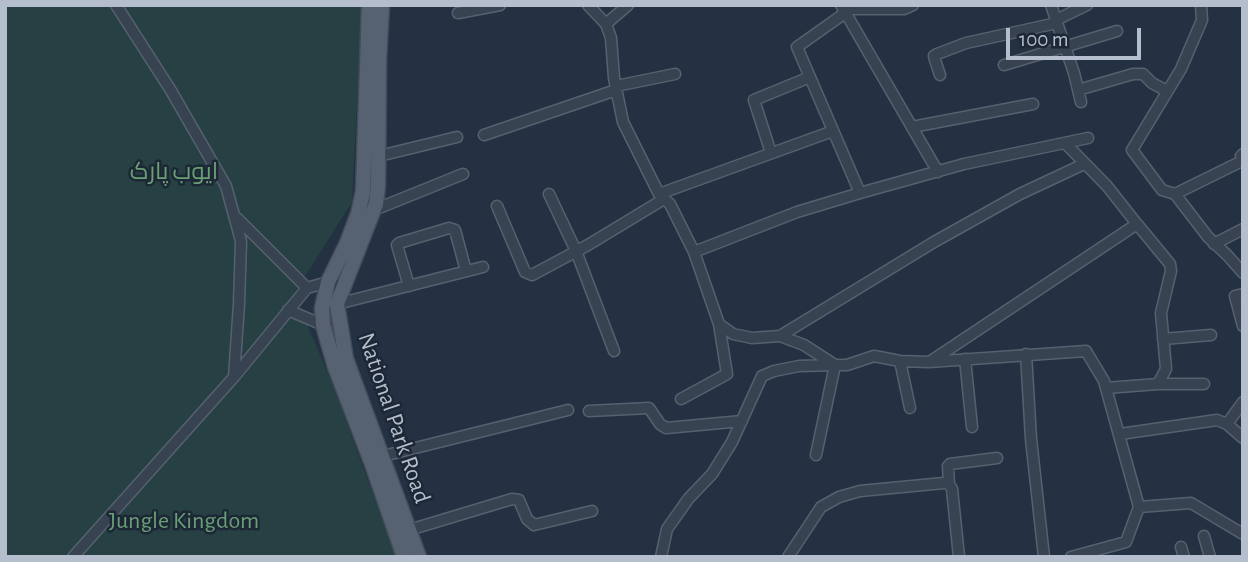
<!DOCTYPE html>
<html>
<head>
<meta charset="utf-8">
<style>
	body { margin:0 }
	#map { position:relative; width:1248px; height:562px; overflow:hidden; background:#233142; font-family:"Alegreya Sans",sans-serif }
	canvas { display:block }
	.frame { position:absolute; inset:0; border:7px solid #b5becc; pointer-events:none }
	.scale { position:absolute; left:1006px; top:28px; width:135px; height:32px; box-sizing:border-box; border:4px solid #b5becc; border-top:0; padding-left:9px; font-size:21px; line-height:24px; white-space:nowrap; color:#b5becc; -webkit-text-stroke:5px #1d2837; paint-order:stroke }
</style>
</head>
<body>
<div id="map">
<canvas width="1248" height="562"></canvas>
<div class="frame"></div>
<div class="scale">100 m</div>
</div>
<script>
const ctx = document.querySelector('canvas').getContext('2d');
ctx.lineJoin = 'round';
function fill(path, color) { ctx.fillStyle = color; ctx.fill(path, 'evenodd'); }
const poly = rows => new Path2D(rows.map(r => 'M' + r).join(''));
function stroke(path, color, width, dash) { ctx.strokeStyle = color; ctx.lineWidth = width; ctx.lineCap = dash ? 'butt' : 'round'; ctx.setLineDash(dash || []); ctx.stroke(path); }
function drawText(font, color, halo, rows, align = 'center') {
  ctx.font = font + ' "Alegreya Sans",Cairo,sans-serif'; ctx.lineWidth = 5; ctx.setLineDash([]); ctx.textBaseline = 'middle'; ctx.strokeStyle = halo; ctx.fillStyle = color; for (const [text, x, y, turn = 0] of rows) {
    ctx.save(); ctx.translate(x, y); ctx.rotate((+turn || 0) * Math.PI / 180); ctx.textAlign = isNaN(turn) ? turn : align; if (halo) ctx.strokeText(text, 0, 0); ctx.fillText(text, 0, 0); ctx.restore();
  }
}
fill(poly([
	[5,5,362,5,352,202,294,294,333,385,396,557,5,557]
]), '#264043');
const minor = poly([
	[116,5,170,89,226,186,241,241,239,304,234,377],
	[588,5,606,24,611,38,614,78,623,122,659,194,670,204,694,252,719,324,733,334,752,338,780,336,804,345,835,365,847,365,874,356,900,361,929,362,1086,351,1104,381,1139,507],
	[841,5,938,172],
	[1051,5,1074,73,1081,102],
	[1201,5,1202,20,1181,69,1132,150,1162,190,1175,194,1208,237,1228,256,1243,273],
	[843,9,904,9,913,5],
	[458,13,500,5],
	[845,13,797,47,860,193],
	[1056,20,1087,5],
	[606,24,628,5],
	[1004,65,1117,31],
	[940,75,935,60,934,56,937,54,966,43,1057,23],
	[616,86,675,74],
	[1078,90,1133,74,1143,74,1152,83,1167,91],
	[912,127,1033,104],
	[484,135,616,90],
	[1065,143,1107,186,1137,224],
	[771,153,754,100,810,77],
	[379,156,457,137],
	[549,194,576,251,614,351],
	[659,194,833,131],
	[1175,194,1242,161,1241,156,1243,154],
	[497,206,525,272,532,275,588,245,664,199],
	[374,210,463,174],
	[237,218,307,288],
	[1214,244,1243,229],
	[694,252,797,212,860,193,964,164,1088,138],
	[409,286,397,245,399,243,449,228,455,230,466,271],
	[1243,294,1235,296,1243,326],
	[337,304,483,267],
	[288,310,323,325],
	[780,336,934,242,1020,194,1084,164],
	[1163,339,1211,335],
	[1026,354,1031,439,1044,557],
	[965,359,972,427],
	[900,361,910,408],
	[931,361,1137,224,1170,264,1171,271,1161,313,1166,369,1158,384,1106,388],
	[1158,384,1204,384],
	[681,399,727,374,719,324],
	[589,411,649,408,660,424,666,428,742,421],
	[1227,424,1243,402],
	[1120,434,1217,420,1227,424,1243,438],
	[383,456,568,410],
	[949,484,948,466,950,464,997,458],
	[409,530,512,499,519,500,527,519,534,525,592,511],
	[1204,536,1210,557],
	[1181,547,1184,557],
	[73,557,234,377,307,288,328,282,342,286],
	[661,557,667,529,689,498,712,474,732,442,762,376,774,371,799,366,835,365,816,455],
	[788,557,821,507,839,497,860,491,944,483,949,484,952,489,959,557],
	[1071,557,1126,542,1139,507,1191,503,1243,534]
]);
const major = poly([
	[369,5,363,192,358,214,347,243,328,282,322,308,323,325,335,367,372,464,404,557],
	[382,5,379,59,378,186,376,204,337,304,346,359,419,557]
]);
stroke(minor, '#56616f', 13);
stroke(major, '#424c5b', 17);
stroke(minor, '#384351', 10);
stroke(major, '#566271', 14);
drawText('24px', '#6a9e74', '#1d2837', [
	["ایوب پارک",174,172],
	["Jungle Kingdom",184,521]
]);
drawText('24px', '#b5becc', '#1d2837', [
	["National Park Road",394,418,71]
]);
</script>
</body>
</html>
